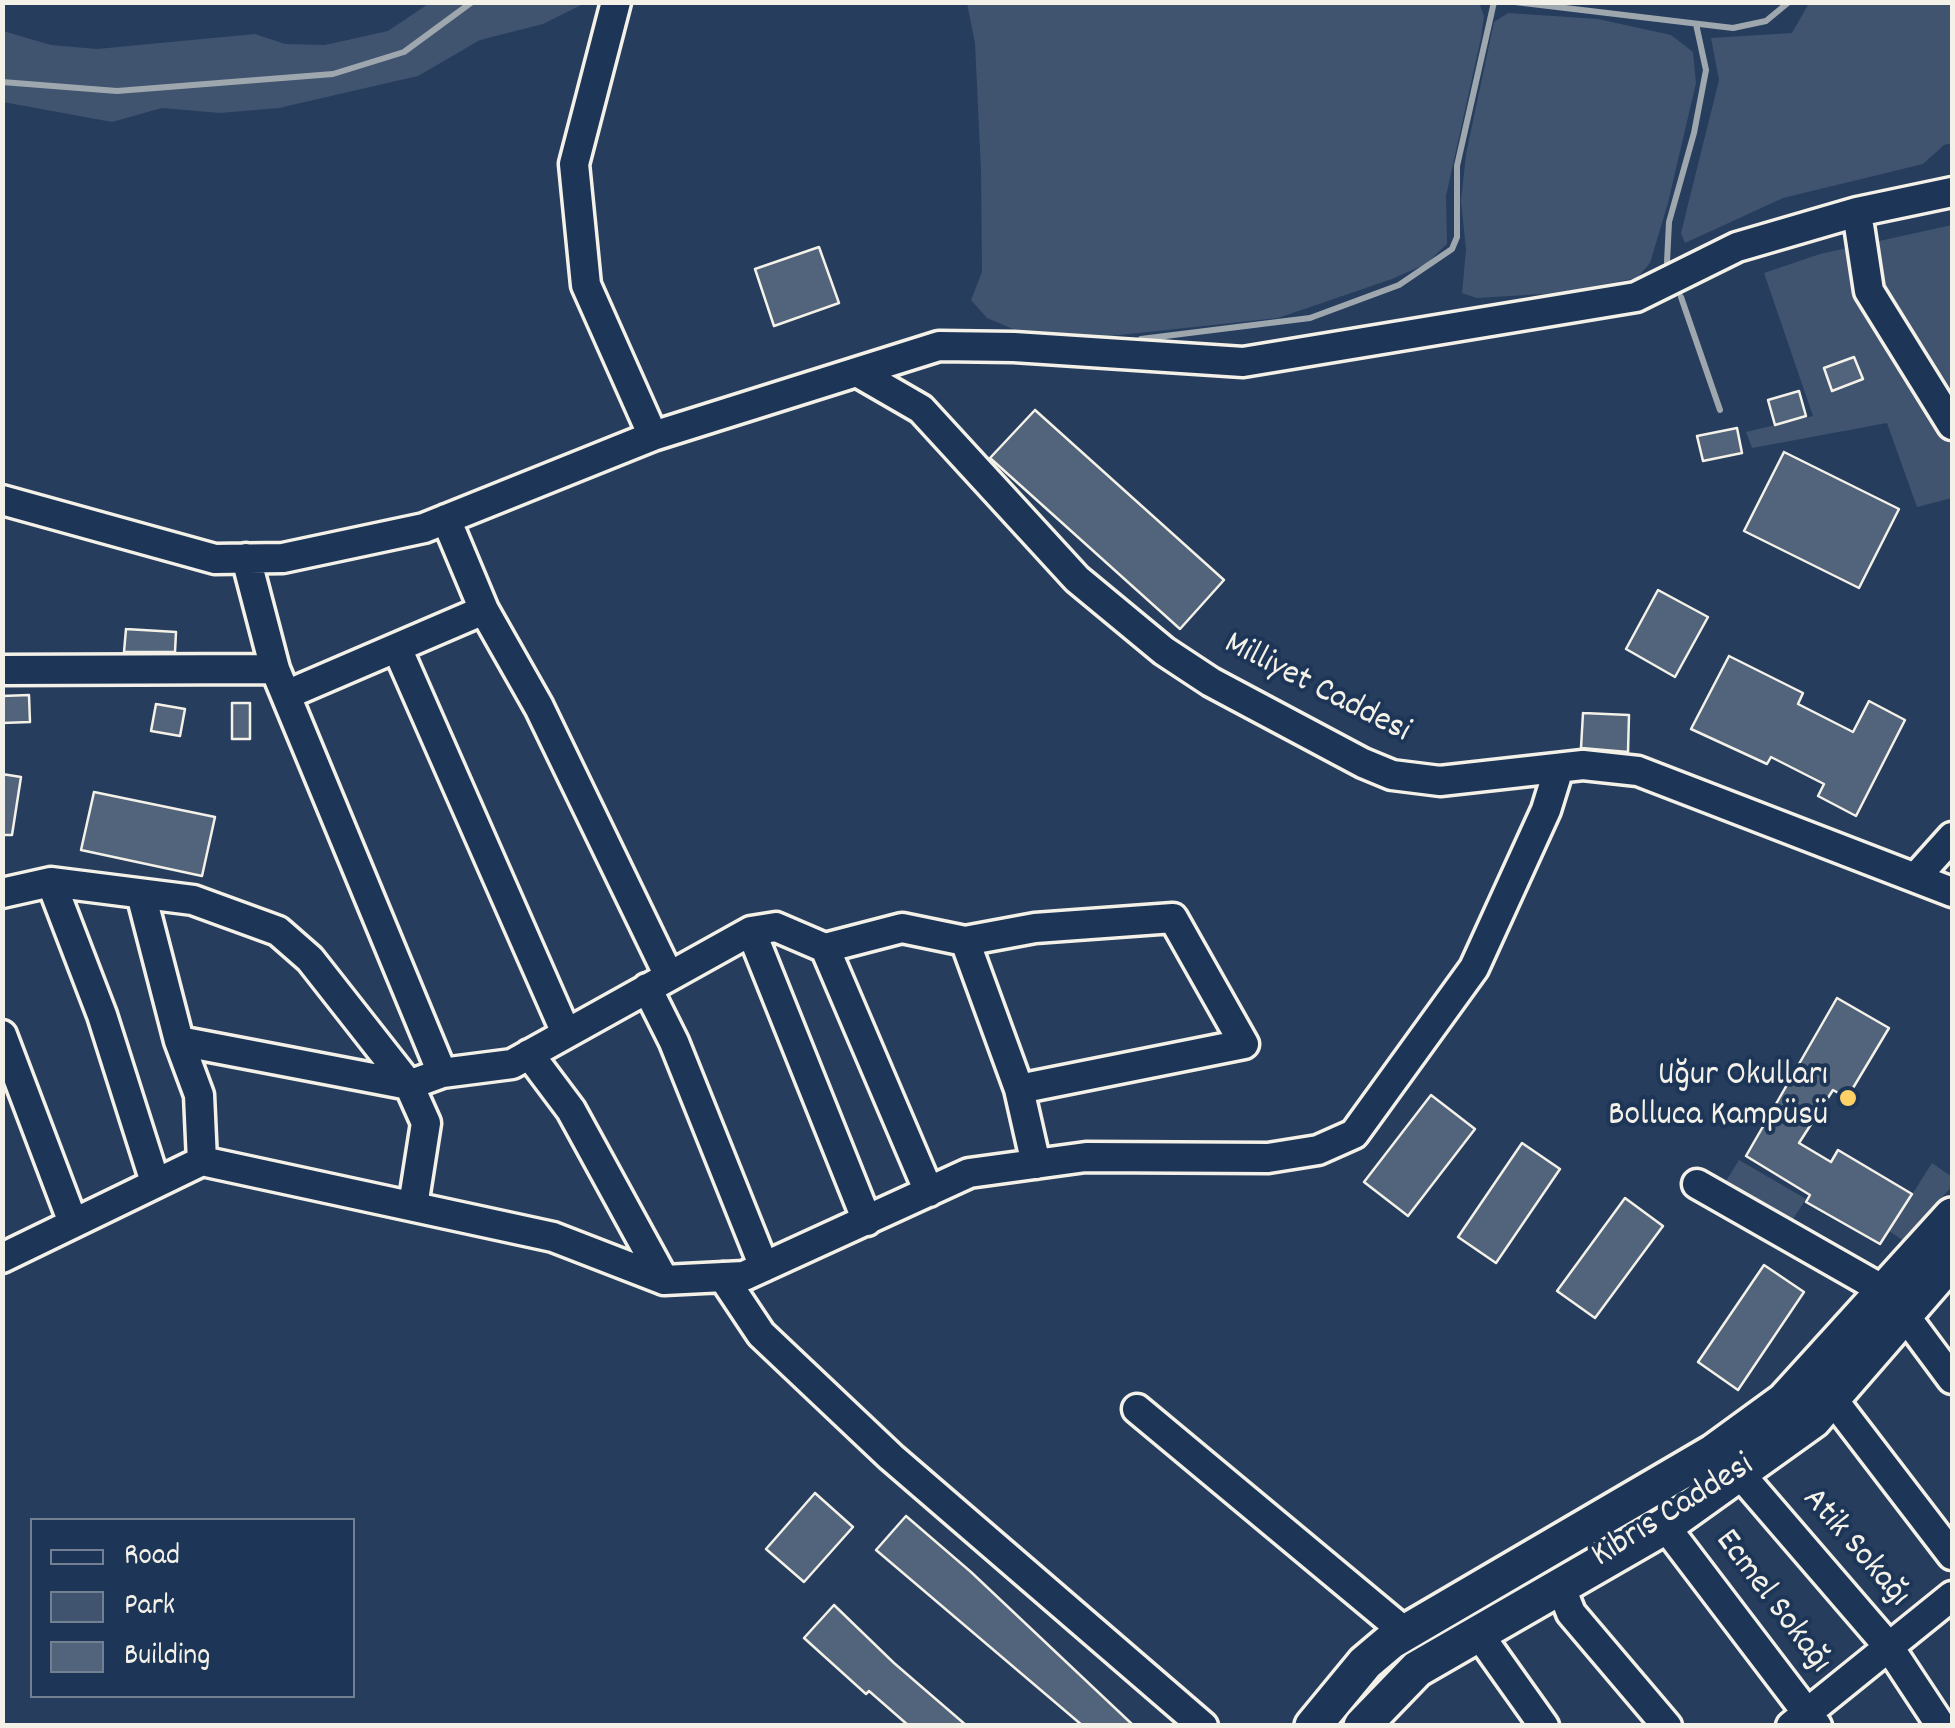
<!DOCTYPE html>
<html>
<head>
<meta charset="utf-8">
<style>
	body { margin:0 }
	#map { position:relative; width:1955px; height:1728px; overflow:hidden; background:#263d5d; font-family:Dekko,sans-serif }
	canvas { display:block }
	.frame { position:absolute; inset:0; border:5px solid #f4f1e8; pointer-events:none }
	.legend { position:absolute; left:30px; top:1518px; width:325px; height:180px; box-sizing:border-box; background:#1d3557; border:2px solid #738091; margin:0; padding:12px 18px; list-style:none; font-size:30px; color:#f4f1e8 }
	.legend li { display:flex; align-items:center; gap:20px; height:50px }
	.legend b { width:50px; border:2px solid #738091 }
</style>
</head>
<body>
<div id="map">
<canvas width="1955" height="1728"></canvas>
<div class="frame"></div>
<ul class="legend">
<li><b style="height:12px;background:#1d3557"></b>Road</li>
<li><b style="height:28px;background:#40546f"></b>Park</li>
<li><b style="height:28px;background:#52647b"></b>Building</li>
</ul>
</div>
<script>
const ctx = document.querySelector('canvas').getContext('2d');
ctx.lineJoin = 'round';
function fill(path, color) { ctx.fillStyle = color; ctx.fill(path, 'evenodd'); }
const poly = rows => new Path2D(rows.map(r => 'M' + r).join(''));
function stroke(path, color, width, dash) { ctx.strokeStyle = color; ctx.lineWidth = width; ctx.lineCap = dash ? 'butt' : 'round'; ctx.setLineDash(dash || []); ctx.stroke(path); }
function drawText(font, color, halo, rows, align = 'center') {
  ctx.font = font + ' Dekko,sans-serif'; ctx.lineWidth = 8; ctx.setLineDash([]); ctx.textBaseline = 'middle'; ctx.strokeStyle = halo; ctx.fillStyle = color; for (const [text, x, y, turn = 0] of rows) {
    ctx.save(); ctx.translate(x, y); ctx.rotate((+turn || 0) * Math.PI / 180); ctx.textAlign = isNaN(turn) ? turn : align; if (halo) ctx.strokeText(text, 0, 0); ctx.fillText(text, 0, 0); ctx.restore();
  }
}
fill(poly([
	[431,2,585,3,543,24,480,40,418,76,279,108,220,113,162,108,112,122,3,102,3,31,51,45,97,49,255,34,285,44,325,45,388,31],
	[967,3,1479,3,1484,16,1481,38,1446,196,1447,244,1426,264,1392,279,1278,318,1073,340,1013,329,987,318,971,300,982,272,981,171,975,43],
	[1809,3,1952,3,1952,143,1944,145,1923,164,1783,198,1685,243,1681,233,1719,80,1711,38,1792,33],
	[1508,13,1598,19,1671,35,1693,52,1696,83,1668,203,1650,263,1637,278,1559,293,1477,298,1462,293,1466,250,1461,201,1466,154,1494,22],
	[1952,225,1952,498,1917,507,1887,423,1752,448,1746,432,1813,416,1764,273,1820,254],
	[1739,1160,1806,1199,1793,1219,1726,1181],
	[1932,1163,1952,1177,1952,1186,1904,1241,1889,1231]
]), '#40546f');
stroke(poly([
	[1515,2,1733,28,1766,21,1789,2],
	[2,82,117,91,333,74,404,52,472,2],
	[1667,262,1669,222,1694,133,1706,70,1696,24],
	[1681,297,1720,410],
	[1141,339,1310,318,1399,285,1452,249,1457,237,1457,166,1494,2]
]), '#9fa7ae', 6);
const building = poly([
	[819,247,839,303,774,326,755,269,819,247],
	[1854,357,1863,379,1832,391,1824,368,1854,357],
	[1799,391,1806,416,1775,425,1768,400,1799,391],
	[1035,410,1224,580,1180,629,990,458,1035,410],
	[1737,428,1742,453,1703,461,1697,436,1737,428],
	[1784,452,1899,509,1859,588,1744,531,1784,452],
	[1658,590,1708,617,1675,677,1626,649,1658,590],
	[126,629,176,632,175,652,124,652,126,629],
	[1729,656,1803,693,1798,704,1853,732,1869,701,1905,720,1856,816,1818,796,1824,784,1771,757,1767,764,1691,729,1729,656],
	[29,695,30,722,2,723,2,696,29,695],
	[232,703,250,703,250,739,232,739,232,703],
	[156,704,185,709,180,736,151,731,156,704],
	[1583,713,1629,715,1628,752,1581,748,1583,713],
	[2,774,21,777,12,835,2,835,2,774],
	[94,792,215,817,202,876,81,850,94,792],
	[1837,998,1889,1028,1847,1098,1833,1090,1799,1143,1831,1162,1838,1150,1912,1194,1880,1244,1806,1202,1810,1195,1746,1156,1837,998],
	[1431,1095,1475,1129,1408,1216,1364,1182,1431,1095],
	[1522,1143,1560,1169,1496,1263,1458,1237,1522,1143],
	[1625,1198,1663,1226,1595,1318,1557,1291,1625,1198],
	[1764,1265,1804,1292,1738,1390,1698,1362,1764,1265],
	[815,1493,853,1527,804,1582,766,1549,815,1493],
	[906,1516,971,1572,1134,1726,1083,1726,876,1550,906,1516],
	[834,1605,894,1663,967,1726,909,1726,869,1691,866,1694,804,1638,834,1605]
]);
fill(building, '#52647b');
stroke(building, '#f4f1e8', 2.5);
const minor = poly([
	[616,2,574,164,586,285,653,436],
	[1857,212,1869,291,1952,425],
	[857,372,921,409,1077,579,1164,651,1211,682,1363,763,1392,775,1440,781,1583,765,1638,771,1952,892],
	[2,500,215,559,283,558,424,528,653,436,939,346,1014,347,1243,362,1636,297,1737,247,1857,212,1952,192],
	[446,519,484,610,539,707,669,976],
	[246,558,275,669,442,1073],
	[397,648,566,1033],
	[2,670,275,669],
	[286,695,484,610],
	[1916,877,1952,837],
	[51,882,102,1015,155,1182],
	[2,893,51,882,193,900,278,931,310,959,409,1085,426,1123,413,1206],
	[141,894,179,1041,199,1095,202,1161],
	[751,931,867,1221],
	[965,941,1019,1089,1036,1164],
	[825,948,902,928,965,941,1035,928,1173,918,1244,1044,1019,1089],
	[647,988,674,1042,764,1267],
	[2,1035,72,1220],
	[179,1041,409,1085,442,1073,512,1064,751,931,776,927,825,948,929,1192],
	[529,1054,571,1110,664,1280],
	[1697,1184,1885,1291],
	[2,1258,202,1161,553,1237,664,1280,744,1276,969,1173,1086,1157,1268,1158,1318,1150,1354,1134,1474,968,1546,810,1559,768],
	[723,1277,761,1334,891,1457,1203,1726],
	[1906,1317,1952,1379],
	[1834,1401,1952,1555],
	[1137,1409,1406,1633],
	[1740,1474,1889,1647,1941,1726],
	[1665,1526,1817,1726],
	[1560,1585,1571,1613,1667,1726],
	[1478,1633,1544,1726],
	[1791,1726,1952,1596]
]);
const major = poly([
	[1313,1726,1365,1663,1391,1641,1714,1452,1784,1401,1952,1216],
	[1362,1726,1417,1669,1665,1526,1813,1420,1952,1260]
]);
stroke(minor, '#f4f1e8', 35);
stroke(major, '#f4f1e8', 42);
stroke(minor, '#1d3557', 28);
stroke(major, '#1d3557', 35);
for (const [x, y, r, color] of [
	[1848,1098,10,"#ffd166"]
]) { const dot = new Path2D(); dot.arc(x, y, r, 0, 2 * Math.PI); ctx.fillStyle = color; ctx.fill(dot); stroke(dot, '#1d3557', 4); }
drawText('35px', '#f4f1e8', '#1d3557', [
	["Milliyet Caddesi",1316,690,27],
	["Kıbrıs Caddesi",1674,1513,-32],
	["Atik Sokağı",1854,1549,49],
	["Ecmel Sokağı",1771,1603,53]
]);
drawText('35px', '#f4f1e8', '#1d3557', [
	["Uğur Okulları",1828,1078],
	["Bolluca Kampüsü",1828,1118]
], 'right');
</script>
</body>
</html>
